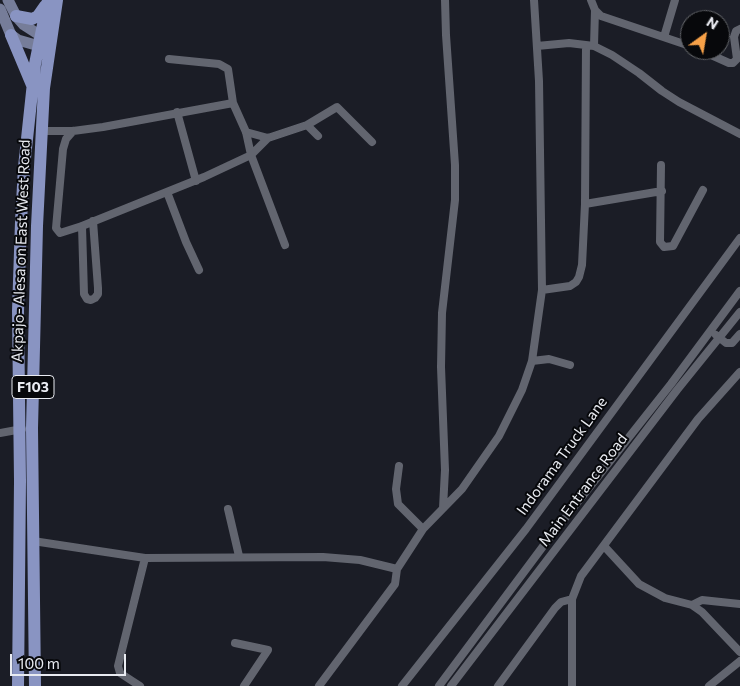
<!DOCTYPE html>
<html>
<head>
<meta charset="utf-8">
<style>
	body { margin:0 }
	#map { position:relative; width:740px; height:686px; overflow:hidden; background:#1b1d26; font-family:Commissioner,sans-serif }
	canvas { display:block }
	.north { position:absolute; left:680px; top:10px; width:50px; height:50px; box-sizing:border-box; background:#07080b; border:1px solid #616367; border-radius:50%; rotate:32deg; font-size:14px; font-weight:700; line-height:20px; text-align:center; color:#e9ebf1 }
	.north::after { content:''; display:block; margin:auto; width:18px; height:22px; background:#f7a148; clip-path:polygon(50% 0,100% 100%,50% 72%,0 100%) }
	.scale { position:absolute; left:10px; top:654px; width:116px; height:22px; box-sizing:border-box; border:2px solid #e9ebf1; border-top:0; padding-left:6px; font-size:15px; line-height:18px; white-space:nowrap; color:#e9ebf1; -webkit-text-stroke:4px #07080b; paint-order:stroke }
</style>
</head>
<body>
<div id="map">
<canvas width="740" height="686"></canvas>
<div class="north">N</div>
<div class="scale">100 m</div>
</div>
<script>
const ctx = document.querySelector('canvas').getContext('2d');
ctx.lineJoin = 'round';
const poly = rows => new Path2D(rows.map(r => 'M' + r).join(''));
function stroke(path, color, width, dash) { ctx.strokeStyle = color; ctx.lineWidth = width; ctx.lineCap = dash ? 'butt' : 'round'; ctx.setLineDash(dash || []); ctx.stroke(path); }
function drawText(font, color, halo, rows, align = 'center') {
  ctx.font = font + ' Commissioner,sans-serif'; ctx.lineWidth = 4; ctx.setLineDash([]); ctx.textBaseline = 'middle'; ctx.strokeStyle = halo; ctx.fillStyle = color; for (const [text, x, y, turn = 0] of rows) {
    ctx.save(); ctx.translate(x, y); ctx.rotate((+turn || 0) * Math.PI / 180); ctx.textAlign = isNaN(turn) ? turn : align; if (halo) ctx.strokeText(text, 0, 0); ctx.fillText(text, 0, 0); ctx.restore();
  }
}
stroke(poly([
	[591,0,595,10,601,16,690,46],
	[664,37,675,0],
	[537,46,569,43,594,46,612,55,639,73,662,91,679,102,740,134],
	[594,46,595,10],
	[700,50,729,63,733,63,737,59,734,37,736,31,740,29],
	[169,59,219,64,228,69,233,103,246,132,251,155,285,245],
	[177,112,196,181],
	[307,125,337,107,372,142],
	[42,131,73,131,103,127,233,103],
	[73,131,66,139,63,149,56,228,60,233,82,226,204,177,251,155,268,138],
	[246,132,268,138,307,125,318,136],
	[661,165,660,242,664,247,673,246,703,190],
	[167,192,186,242,199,270],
	[585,204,662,191],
	[82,226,84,294,87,299,91,300,95,298,98,294,98,288,93,221],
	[542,290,570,286,576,282,579,277,582,265,585,204,586,45],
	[716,335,726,343,732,343,740,334],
	[532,361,549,359,570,365],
	[0,433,22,429],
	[399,466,396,489,398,504,423,529],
	[443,508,445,470,441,367,442,313,455,200,455,165,446,35,445,0],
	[228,509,239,556],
	[33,541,145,558,323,557,360,560,397,569],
	[604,546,639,584,665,598,692,605,702,612,740,652],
	[692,605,702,600,740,604],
	[235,643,268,650,244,686],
	[140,686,120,673,118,666,145,558],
	[319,686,395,584,397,569,423,529,462,489,499,436,522,390,532,361,542,290,539,81,534,0],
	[402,686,526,529,740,238],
	[439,686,547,541,671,384,740,291],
	[451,686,677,390,740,312],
	[498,686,555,608,561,602,572,599],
	[572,686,572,599,581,576,698,419,740,372],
	[709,686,740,661]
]), '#62656f', 8);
stroke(poly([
	[8,0,16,16,24,25,41,36,49,39],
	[0,9,11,35,18,40,32,44,47,43]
]), '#767d99', 11);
stroke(poly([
	[16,16,32,19,38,16,45,6],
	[11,35,32,85],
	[18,686,20,481,18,311,21,222,24,167,35,64,48,0],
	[35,686,32,428,37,226,44,88,57,0]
]), '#8994c2', 12);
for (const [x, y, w] of [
	[33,387,42]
]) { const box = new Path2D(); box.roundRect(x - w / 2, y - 11.5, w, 23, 4); ctx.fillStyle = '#07080b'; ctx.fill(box); stroke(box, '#e9ebf1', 1); }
drawText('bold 14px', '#e9ebf1', null, [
	["F103",33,387]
]);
drawText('15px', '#e9ebf1', '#07080b', [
	["Akpajo- Alesa on East West Road",21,251,-88],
	["Indorama Truck Lane",562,456,-54],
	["Main Entrance Road",583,490,-53]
]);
</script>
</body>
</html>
